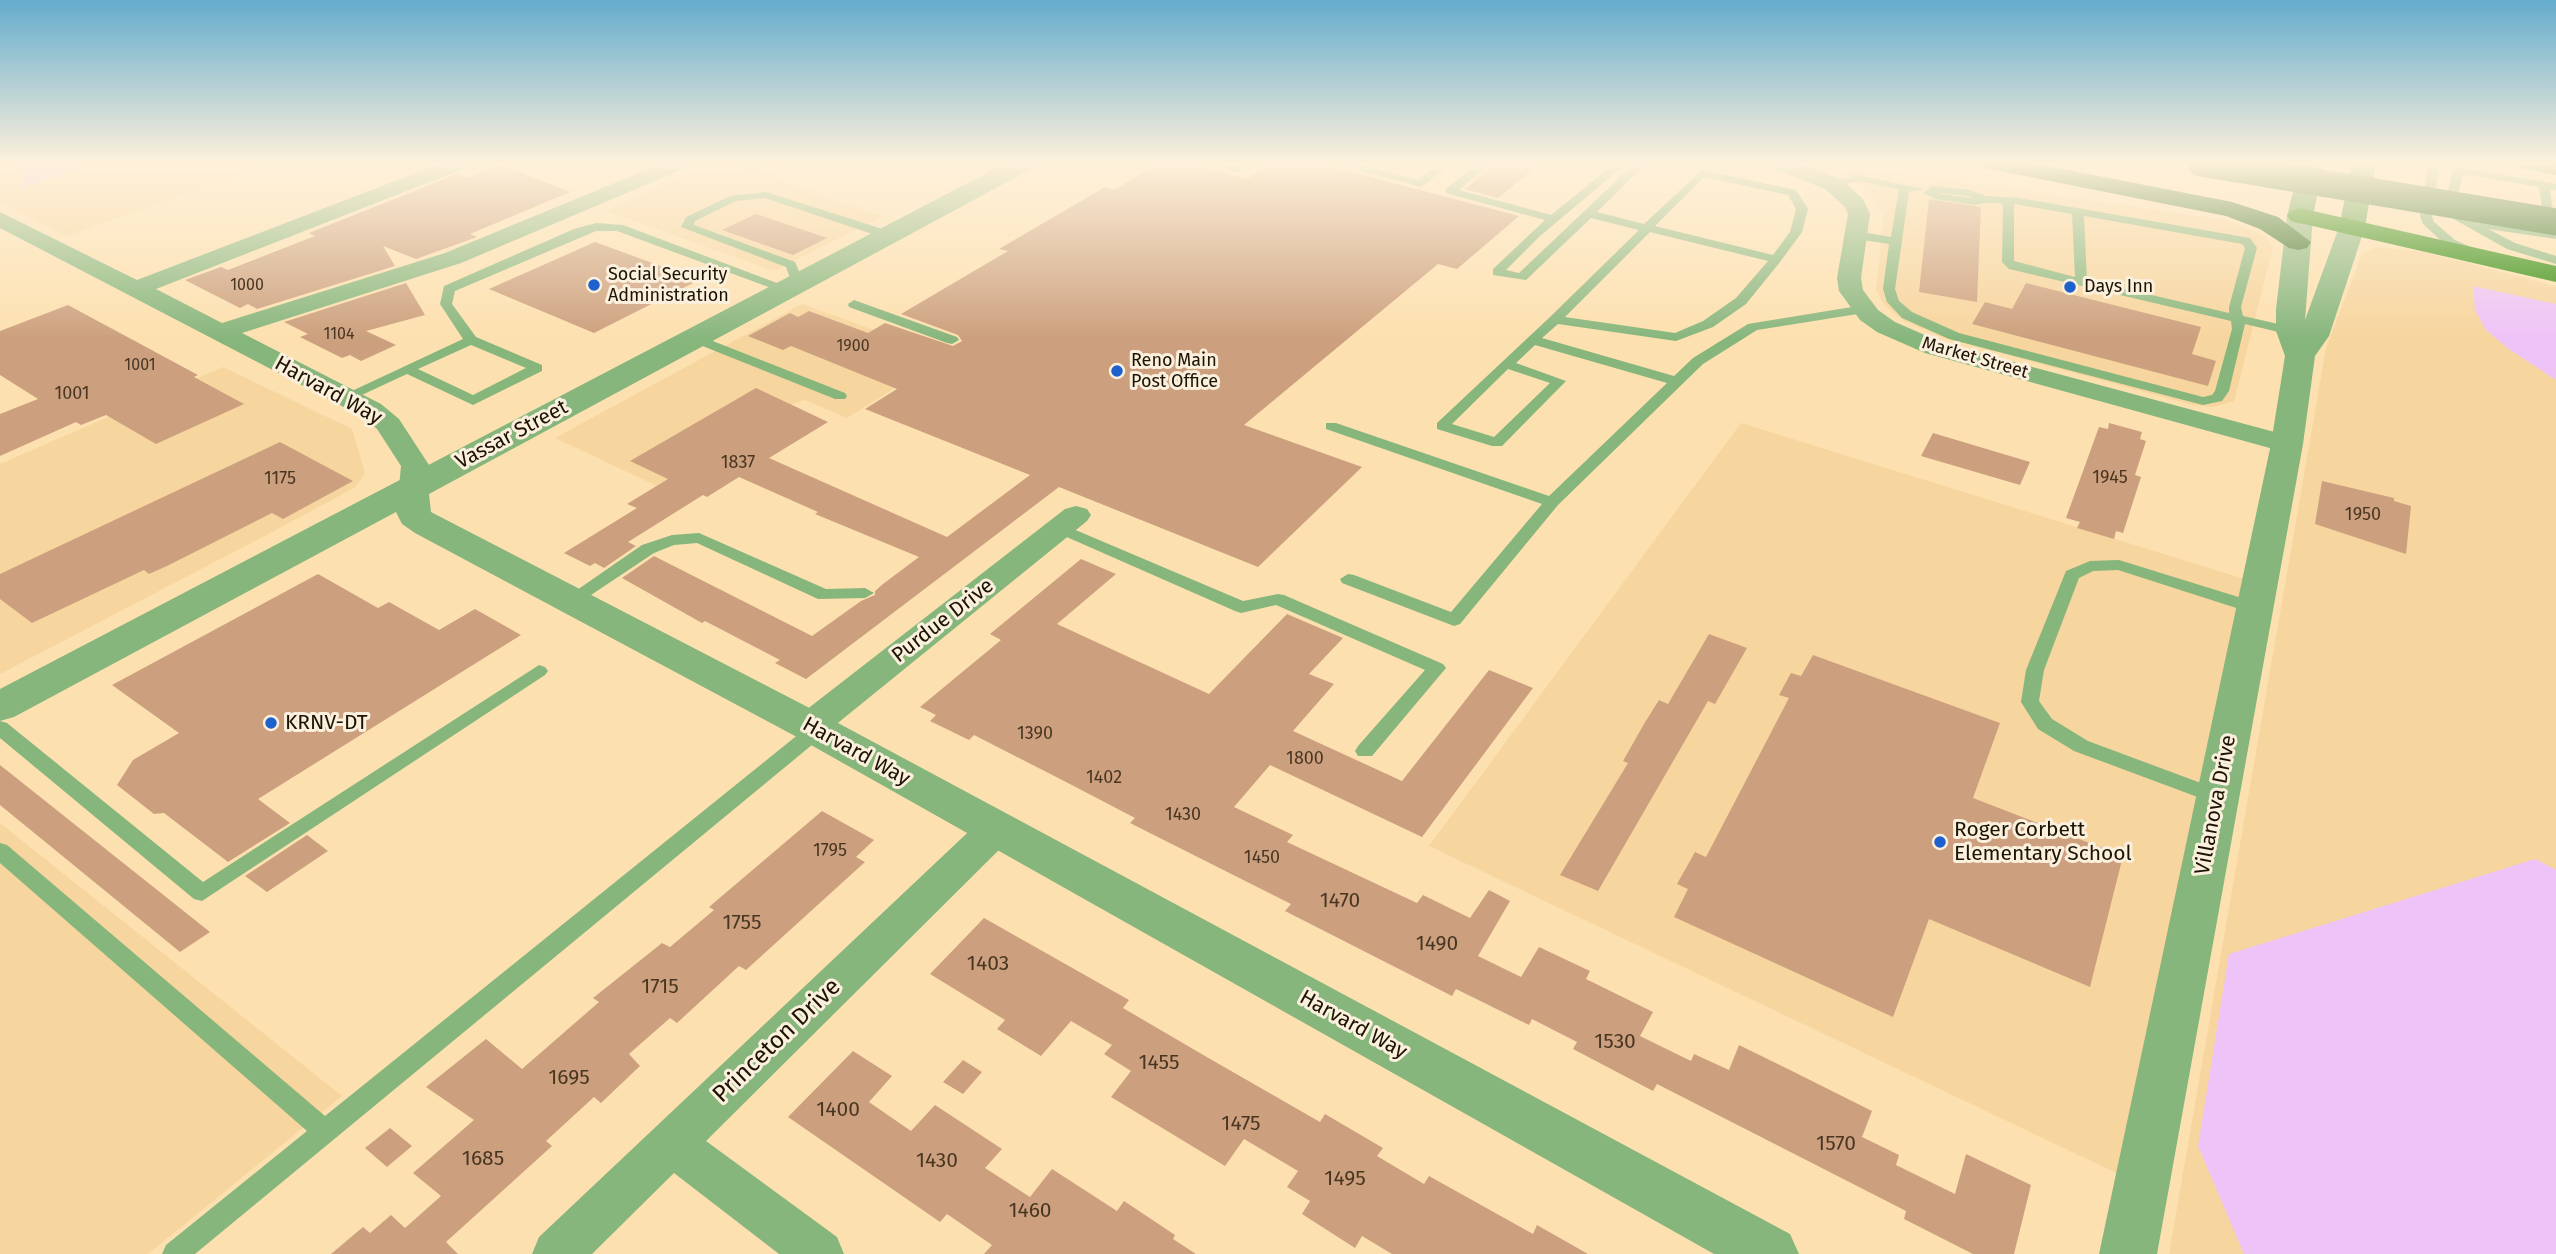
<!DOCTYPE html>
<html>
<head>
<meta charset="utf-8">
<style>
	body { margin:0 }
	canvas { display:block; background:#fde0af }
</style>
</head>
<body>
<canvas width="2556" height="1254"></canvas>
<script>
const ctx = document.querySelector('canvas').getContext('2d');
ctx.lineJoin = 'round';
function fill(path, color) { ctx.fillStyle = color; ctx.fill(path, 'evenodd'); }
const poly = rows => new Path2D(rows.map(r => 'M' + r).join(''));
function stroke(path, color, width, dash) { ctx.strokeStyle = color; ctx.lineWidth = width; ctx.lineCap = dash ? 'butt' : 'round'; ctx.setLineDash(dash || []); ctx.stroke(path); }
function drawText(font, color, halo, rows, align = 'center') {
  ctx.font = font + ' "Fira Sans",sans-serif'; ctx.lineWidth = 6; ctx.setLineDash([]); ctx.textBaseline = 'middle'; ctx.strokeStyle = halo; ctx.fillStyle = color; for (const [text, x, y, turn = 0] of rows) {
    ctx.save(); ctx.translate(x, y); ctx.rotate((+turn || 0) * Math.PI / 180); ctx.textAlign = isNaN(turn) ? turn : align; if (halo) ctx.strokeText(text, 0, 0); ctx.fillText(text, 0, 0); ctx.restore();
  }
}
fill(poly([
	[0,163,274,163,66,236,0,203],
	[715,163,802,163,770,178,883,216,774,271,606,211],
	[1848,165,2226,220,2264,235,2273,247,2234,401,2214,407,2193,405,1945,338,1904,321,1885,306,1876,290,1884,213,1865,190,1829,170],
	[2376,247,2423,252,2556,286,2556,1254,2169,1254,2326,348,2362,254],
	[802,304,946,356,847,418,805,400,795,403,657,486,555,438],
	[223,367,352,429,365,473,361,480,354,488,274,531,0,674,0,464],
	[1741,423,2254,582,2133,1181,1429,846],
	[0,823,342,1096,148,1254,0,1254]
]), '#f7d59e');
fill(poly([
	[17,163,96,163,19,189,25,174],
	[2473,286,2556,304,2556,380,2510,350,2486,330,2475,310],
	[2535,859,2556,870,2556,1254,2244,1254,2198,1146,2229,954]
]), '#eec3f8');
fill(poly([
	[1159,163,1190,163,1247,179,1272,163,1317,163,1519,216,1457,269,1438,264,1244,425,1362,467,1258,567,1059,487,806,679,775,663,780,660,705,621,702,623,622,578,654,556,812,636,861,601,875,595,875,591,883,584,919,557,815,514,818,512,739,477,707,497,703,495,628,542,636,546,604,568,595,563,590,566,564,553,637,508,627,504,668,479,630,461,756,388,828,422,769,458,947,537,1030,475,865,409,897,389,791,346,783,350,748,336,790,313,798,317,809,311,868,333,885,323,953,346,962,341,958,335,901,314,1008,251,999,249,1105,187,1114,190],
	[1496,163,1540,163,1498,198,1465,189],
	[501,165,570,192,470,234,477,237,416,259,383,246,395,266,257,309,248,304,240,308,185,280,221,267,228,270,315,236,309,233,457,174,467,178],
	[1929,199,1981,207,1977,302,1919,292],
	[756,214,827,238,793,255,722,230],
	[595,242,699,280,594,333,489,289],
	[406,283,425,315,366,331,396,345,361,361,350,355,342,358,300,337,308,334,284,322],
	[2026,283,2201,327,2192,354,2216,361,2208,386,1972,324,1985,302,2012,309],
	[68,305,198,375,194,377,244,404,156,444,106,415,81,425,76,422,0,456,0,414,38,399,0,375,0,331],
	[2109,423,2142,432,2140,439,2146,441,2135,475,2141,477,2123,533,2116,531,2114,539,2077,528,2080,522,2066,518,2099,427,2108,429],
	[1933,433,2030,462,2020,485,1921,456],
	[280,442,353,481,283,519,272,513,167,566,149,574,144,570,32,623,0,599,0,574],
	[2322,481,2394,498,2394,501,2411,506,2406,554,2315,524],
	[1081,559,1116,574,1057,624,1209,694,1287,614,1343,638,1309,674,1334,684,1293,731,1402,781,1489,670,1533,688,1422,837,1270,765,1234,807,1293,835,1287,842,1417,903,1423,895,1470,918,1489,890,1510,901,1478,956,1521,977,1539,947,1590,971,1586,979,1653,1012,1640,1036,1691,1061,1694,1054,1729,1070,1739,1045,1790,1070,1872,1111,1862,1137,1899,1155,1896,1165,1955,1194,1966,1154,2031,1185,2014,1254,1973,1254,1904,1219,1906,1211,1763,1138,1657,1084,1653,1091,1573,1049,1577,1042,1532,1019,1529,1025,1456,989,1452,996,1285,911,1291,904,1130,823,1135,818,1066,782,974,735,969,740,930,721,936,715,920,707,1001,640,990,634],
	[318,574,378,608,389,602,439,630,475,609,521,635,258,799,290,823,228,862,164,813,154,814,117,785,133,760,179,733,112,685],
	[1709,634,1747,648,1715,704,1708,701,1598,891,1560,875,1628,763,1623,761,1644,724,1659,700,1668,704],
	[1813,655,2000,723,1973,798,2123,856,2090,987,1929,919,1893,1017,1674,917,1688,889,1677,884,1695,852,1706,857,1789,698,1779,695,1791,673,1801,676],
	[0,765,210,932,180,952,0,805],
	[822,811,874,840,856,857,865,862,746,970,739,966,677,1023,670,1018,629,1054,640,1066,601,1103,594,1097,546,1141,552,1146,446,1242,458,1254,331,1254,363,1227,370,1233,391,1215,405,1228,441,1196,413,1173,474,1120,426,1087,486,1039,522,1069,599,1002,593,998,662,943,670,947,714,910,709,907],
	[307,835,328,851,267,892,245,876],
	[984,918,1129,1000,1123,1008,1205,1056,1320,1122,1325,1114,1383,1148,1377,1156,1424,1184,1429,1176,1533,1234,1537,1225,1588,1254,1392,1254,1362,1236,1355,1248,1302,1214,1310,1201,1287,1187,1298,1171,1244,1139,1225,1166,1111,1097,1131,1071,1104,1054,1112,1045,1071,1021,1041,1056,997,1029,1005,1020,930,974],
	[853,1051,892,1076,869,1102,911,1131,935,1105,1002,1149,985,1168,1030,1197,1052,1169,1117,1211,1124,1201,1175,1235,1173,1239,1196,1254,984,1254,992,1245,947,1214,940,1222,788,1117],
	[963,1060,982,1072,963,1094,943,1082],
	[390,1128,412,1146,387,1167,365,1148]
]), '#cca07e');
fill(poly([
	[749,163,763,163,752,169,746,166,749,163],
	[1207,163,1235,166,1240,163,1253,163,1236,173,1207,163],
	[1333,163,1351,163,1419,180,1440,163,1452,163,1421,187,1333,163],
	[1479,163,1491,163,1459,190,1551,215,1615,163,1627,163,1540,236,1506,270,1519,273,1635,163,1646,163,1597,212,1644,224,1702,170,1796,190,1808,209,1802,232,1780,262,1746,304,1713,327,1676,341,1558,324,1542,338,1674,376,1693,358,1748,324,1864,305,1871,309,1864,313,1757,330,1703,364,1558,505,1460,624,1454,626,1342,583,1340,579,1348,574,1354,575,1451,612,1542,504,1326,429,1326,423,1336,423,1549,496,1667,383,1535,345,1516,363,1566,381,1502,446,1492,446,1437,429,1437,423,1550,317,1639,230,1591,218,1526,280,1493,275,1493,269,1545,220,1446,193,1446,189,1479,163],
	[1704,177,1788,195,1796,209,1790,232,1773,255,1655,226,1704,177],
	[1650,232,1768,261,1736,298,1703,321,1675,333,1565,317,1650,232],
	[1508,369,1550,383,1494,437,1452,424,1508,369],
	[2429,163,2439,163,2432,216,2434,222,2455,240,2473,248,2473,254,2465,254,2447,246,2423,224,2420,216,2429,163],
	[2459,167,2556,184,2556,190,2550,189,2556,239,2488,229,2515,243,2556,256,2556,264,2507,249,2441,212,2439,210,2444,207,2453,170,2459,167],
	[2463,174,2539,187,2545,231,2482,220,2477,223,2454,210,2463,174],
	[1858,175,1924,189,1909,192,1895,289,1899,301,1912,312,1959,333,2203,397,2212,395,2215,391,2232,329,2231,321,2009,269,2002,262,2003,206,2001,203,1984,203,1975,205,1935,199,1923,193,1932,186,1971,190,1985,196,2019,198,2250,238,2257,248,2241,307,2243,316,2296,328,2298,331,2291,335,2245,324,2229,391,2222,401,2203,405,1949,339,1902,318,1887,302,1883,289,1889,244,1856,239,1850,235,1856,231,1891,237,1899,189,1858,181,1833,187,1827,184,1858,175],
	[1940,193,1968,196,1973,198,1941,194,1940,193],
	[2014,204,2072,214,2075,277,2014,261,2014,204],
	[2084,216,2242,244,2245,248,2229,307,2229,313,2087,280,2084,216],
	[766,192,892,232,894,235,884,238,765,198,736,201,695,221,694,225,795,262,804,283,798,287,792,283,786,267,681,227,686,217,730,196,766,192],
	[596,223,623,225,793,289,782,292,617,231,596,231,455,291,452,304,476,337,542,365,542,371,473,405,407,374,351,400,346,401,339,397,463,339,440,304,444,286,574,229,596,223],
	[471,345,526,368,473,395,418,369,471,345],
	[854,300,957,337,959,340,952,344,947,343,849,307,848,304,854,300],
	[695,334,845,393,847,396,845,399,835,399,690,341,690,335,695,334],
	[1059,523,1243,601,1278,594,1284,595,1443,664,1446,668,1372,756,1358,756,1355,751,1358,746,1425,670,1276,605,1241,613,1235,611,1053,531,1051,528,1059,523],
	[699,533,826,589,865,588,874,593,865,598,818,599,697,543,674,545,654,553,579,603,573,604,564,599,642,545,672,535,699,533],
	[2119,560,2261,604,2264,608,2255,614,2118,570,2093,571,2079,578,2044,670,2039,701,2052,719,2088,741,2225,792,2228,797,2225,802,2211,802,2074,751,2038,729,2021,702,2026,670,2066,571,2090,561,2119,560],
	[539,665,545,667,548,671,545,675,202,901,194,899,0,738,0,721,7,723,203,882,539,665],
	[817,723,824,725,826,730,824,735,195,1254,162,1254,166,1245,307,1131,0,863,0,843,7,845,325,1116,810,725,817,723]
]), '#87b67d');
fill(poly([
	[442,163,471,163,468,167,156,289,222,323,445,253,663,163,691,163,688,167,461,263,242,333,381,404,399,419,429,465,429,487,424,493,414,496,404,493,399,487,401,466,377,429,361,416,0,228,0,212,137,280,442,163],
	[1767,163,1796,163,1841,179,1863,199,1870,214,1861,278,1863,290,1878,310,1895,322,1943,343,2297,438,2301,444,2297,450,2287,453,2277,450,1925,353,1877,332,1860,320,1839,291,1837,278,1848,214,1845,207,1825,189,1770,167,1767,163],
	[1076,506,1087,509,1091,515,1087,521,823,735,810,739,797,735,792,726,797,717,1065,509,1076,506],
	[996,814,1010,819,1015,829,1010,839,706,1141,837,1237,844,1254,779,1254,674,1173,592,1254,532,1254,539,1237,982,819,996,814]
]), '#87b67d');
fill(poly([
	[1006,163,1036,163,1033,168,429,494,431,512,825,716,1790,1234,1799,1254,1714,1254,795,736,415,533,402,524,396,512,14,717,0,721,0,689,1006,163],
	[2300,208,2309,211,2313,216,2305,320,2339,227,2343,221,2352,219,2361,221,2365,227,2329,336,2315,356,2303,444,2157,1254,2099,1254,2271,444,2285,356,2276,331,2276,309,2287,216,2291,211,2300,208]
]), '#87b67d');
fill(poly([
	[2300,163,2324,163,2313,216,2309,221,2300,224,2291,221,2287,216,2300,163],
	[2352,163,2376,163,2365,227,2361,233,2352,235,2343,233,2339,227,2352,163]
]), '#569d46');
fill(poly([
	[2518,163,2556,163,2556,175,2521,168,2518,163],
	[2300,208,2556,266,2556,282,2291,221,2287,216,2291,211,2300,208]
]), '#2a8a07');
fill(poly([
	[1983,163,2032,163,2232,202,2278,217,2311,242,2307,248,2298,250,2289,248,2260,229,2226,216,1995,170,1986,168,1983,163]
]), '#357227');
stroke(poly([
	[2201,163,2556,222]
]), '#357227', 27);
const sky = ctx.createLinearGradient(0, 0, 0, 339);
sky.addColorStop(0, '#64accd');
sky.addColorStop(0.48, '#fef1db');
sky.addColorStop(1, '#fef1db00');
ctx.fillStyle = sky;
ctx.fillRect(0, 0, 2556, 339);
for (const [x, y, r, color] of [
	[594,285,7,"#1e60cc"],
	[2070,287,7,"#1e60cc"],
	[1117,371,7,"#1e60cc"],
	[271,723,7,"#1e60cc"],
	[1940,842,7,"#1e60cc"]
]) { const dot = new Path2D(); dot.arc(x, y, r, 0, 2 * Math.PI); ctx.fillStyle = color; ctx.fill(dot); stroke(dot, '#fbf0dd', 2.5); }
drawText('16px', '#493622', null, [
	["1000",247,286],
	["1104",339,335],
	["1900",853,347],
	["1001",140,366]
]);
drawText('18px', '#1d1303', '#fbf0dd', [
	["Social Security",608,275],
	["Administration",608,296],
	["Days Inn",2084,287],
	["Reno Main",1131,361],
	["Post Office",1131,382]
], 'left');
drawText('18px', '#1d1303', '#fbf0dd', [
	["Market Street",1975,358,16]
]);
drawText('18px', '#493622', null, [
	["1001",72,394],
	["1837",738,463],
	["1945",2110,478],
	["1175",280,479],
	["1950",2363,515],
	["1390",1035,734],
	["1800",1305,759],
	["1402",1104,778],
	["1430",1183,815],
	["1795",830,851],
	["1450",1262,858]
]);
drawText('21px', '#1d1303', '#fbf0dd', [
	["Harvard Way",328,391,29],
	["Vassar Street",512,435,-28],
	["Purdue Drive",943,621,-38],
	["Harvard Way",856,752,29],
	["Villanova Drive",2216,805,-79],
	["Harvard Way",1353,1025,29]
]);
drawText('21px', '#1d1303', '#fbf0dd', [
	["KRNV-DT",285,723],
	["Roger Corbett",1954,830],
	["Elementary School",1954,854]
], 'left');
drawText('21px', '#493622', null, [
	["1470",1340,901],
	["1755",742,923],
	["1490",1437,944],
	["1403",988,964],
	["1715",660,987],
	["1530",1615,1042],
	["1455",1159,1063],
	["1695",569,1078],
	["1400",838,1110],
	["1475",1241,1124],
	["1570",1836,1144],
	["1685",483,1159],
	["1430",937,1161],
	["1495",1345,1179],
	["1460",1030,1211]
]);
drawText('24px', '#1d1303', '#fbf0dd', [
	["Princeton Drive",777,1041,-44]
]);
</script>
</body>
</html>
